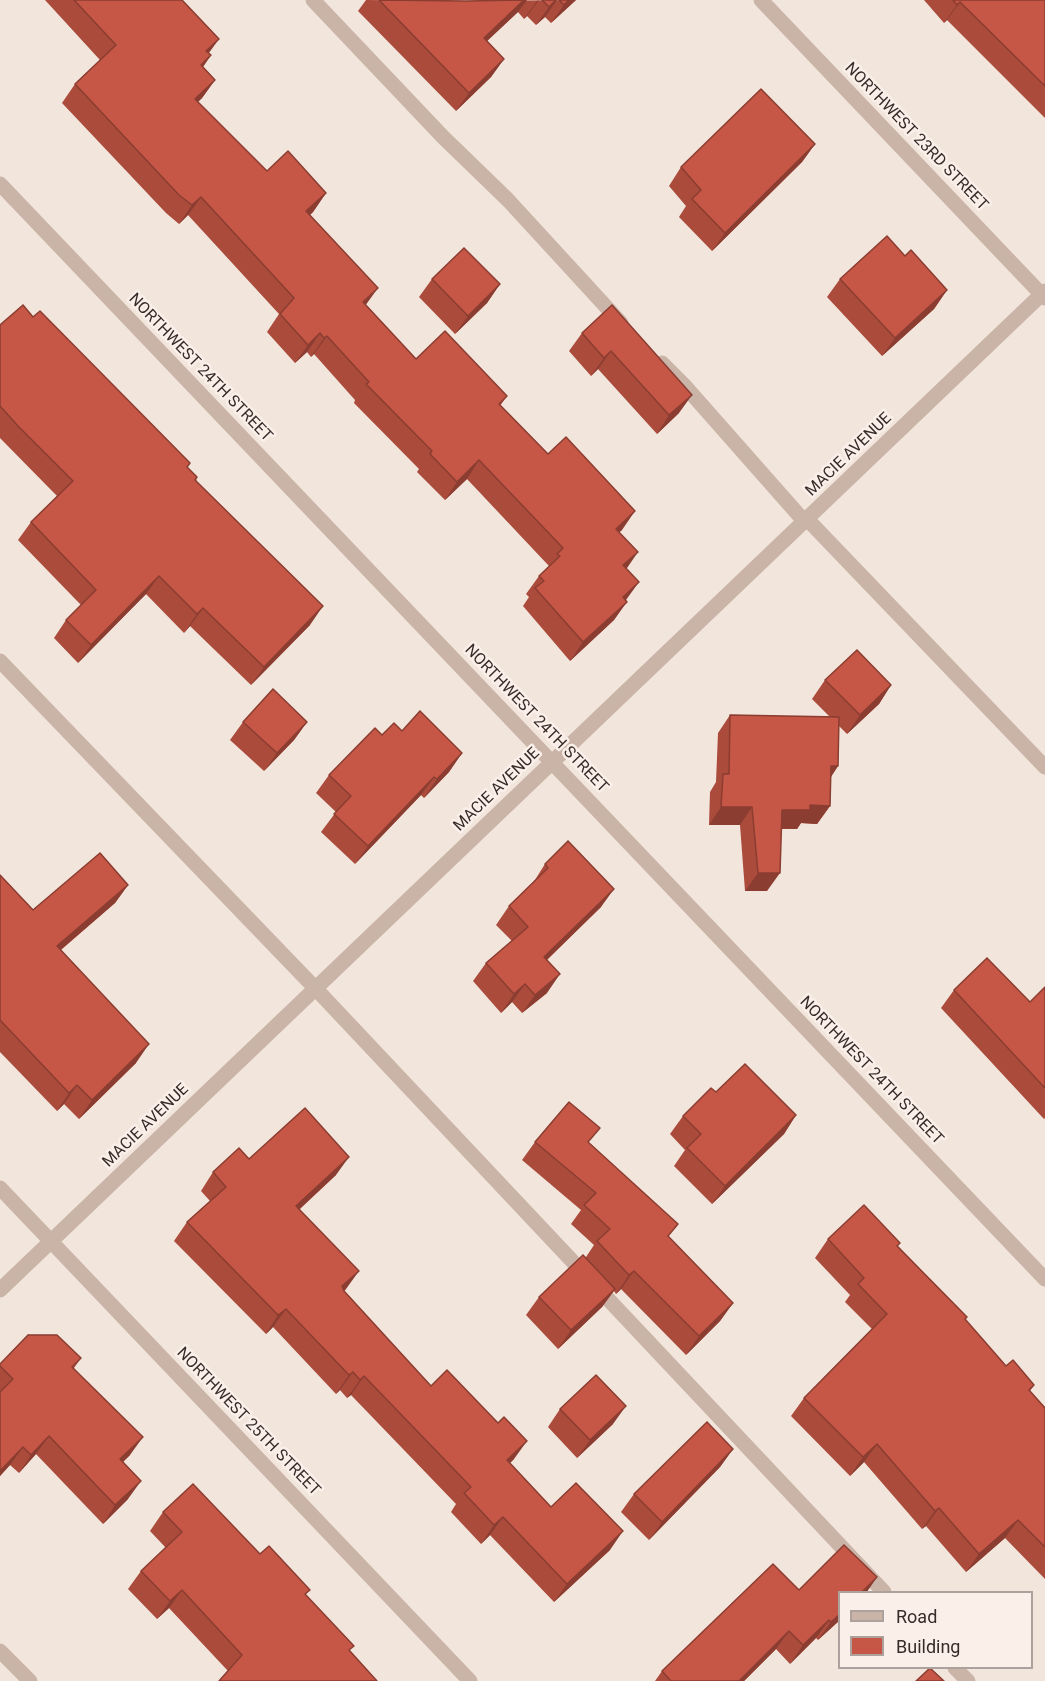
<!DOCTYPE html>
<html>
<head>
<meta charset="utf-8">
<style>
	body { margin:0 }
	#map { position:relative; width:1045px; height:1681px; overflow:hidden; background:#f2e5dc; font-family:Roboto,sans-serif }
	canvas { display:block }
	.legend { position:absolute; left:838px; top:1591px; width:195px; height:78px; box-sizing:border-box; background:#faf0e9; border:2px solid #aca19c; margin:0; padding:8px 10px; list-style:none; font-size:18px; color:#372b28 }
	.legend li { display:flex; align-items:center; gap:12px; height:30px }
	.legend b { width:30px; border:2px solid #aca19c }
</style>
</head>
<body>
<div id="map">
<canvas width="1045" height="1681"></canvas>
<ul class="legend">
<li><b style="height:8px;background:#cab4a8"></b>Road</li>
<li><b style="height:16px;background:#c65746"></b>Building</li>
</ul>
</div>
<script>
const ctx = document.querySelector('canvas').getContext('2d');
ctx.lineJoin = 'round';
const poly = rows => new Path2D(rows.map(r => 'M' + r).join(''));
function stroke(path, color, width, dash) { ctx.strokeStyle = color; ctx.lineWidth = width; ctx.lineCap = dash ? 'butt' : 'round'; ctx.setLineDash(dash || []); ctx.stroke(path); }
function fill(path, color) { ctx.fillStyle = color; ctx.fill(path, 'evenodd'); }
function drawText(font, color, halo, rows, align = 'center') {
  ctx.font = font + ' Roboto,sans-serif'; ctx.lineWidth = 5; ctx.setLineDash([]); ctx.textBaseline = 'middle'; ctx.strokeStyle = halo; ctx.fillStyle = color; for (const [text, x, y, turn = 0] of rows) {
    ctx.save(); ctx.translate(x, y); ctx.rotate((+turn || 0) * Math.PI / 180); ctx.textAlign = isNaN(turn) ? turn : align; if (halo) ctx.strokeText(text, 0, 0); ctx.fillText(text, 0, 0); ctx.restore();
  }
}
stroke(poly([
	[313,0,443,137,508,200,621,323],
	[761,0,1045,298],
	[0,184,1045,1279],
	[662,363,684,385,804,521],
	[807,519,1045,767],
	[0,661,316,989,884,1592],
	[0,1188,470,1681],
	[0,1290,1045,291],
	[0,1651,30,1681],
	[955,1668,968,1681]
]), '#cab4a8', 15);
fill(poly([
	[45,0,182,0,209,53,211,55,203,67,215,80,202,98,198,102,267,171,326,193,313,212,310,215,366,305,416,359,507,396,500,406,622,530,619,532,626,568,626,601,614,620,570,661,523,606,529,597,526,594,539,576,549,566,467,479,445,500,417,472,419,469,354,403,355,400,314,354,311,357,307,352,295,363,267,332,279,314,188,215,179,224,166,213,62,103,75,84,100,60],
	[366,0,466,1,576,0,551,23,545,17,536,25,527,16,524,19,518,12,487,41,504,59,491,77,456,111,358,11],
	[924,0,1045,0,1045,118,947,20,944,23],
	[815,144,802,162,712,251,679,217,686,206,669,186,681,167],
	[905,256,947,290,934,309,882,356,827,297,840,279],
	[432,279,500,284,487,303,455,334,419,297],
	[612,305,679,413,657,434,598,369,591,376,569,351,582,333],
	[33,317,197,477,196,480,310,625,251,685,190,626,184,633,146,594,78,663,54,638,66,620,81,605,18,540,31,522,57,496,0,438,0,325],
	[825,680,891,685,879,704,847,734,839,726,838,766,831,777,830,806,817,824,801,823,797,829,781,829,767,891,745,891,740,825,709,825,710,792,716,782,718,733,730,715,830,717,812,699],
	[243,722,307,722,294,740,264,771,230,740],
	[402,731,462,753,449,772,424,798,421,795,355,864,321,832,336,812,316,793,329,775,382,735],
	[545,864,601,907,547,960,547,993,522,1013,512,1002,501,1013,473,981,486,963,512,941,496,925,509,906,533,883],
	[0,875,33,910,128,885,115,903,61,950,136,1063,79,1119,64,1104,57,1111,0,1052],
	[1045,987,1045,1118,1044,1119,941,1008,954,990,1030,1002],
	[716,1092,796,1115,784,1134,712,1204,674,1166,685,1150,670,1134,683,1116],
	[535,1142,589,1144,669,1237,733,1303,720,1321,686,1355,621,1289,616,1294,614,1291,602,1307,558,1349,526,1315,539,1297,586,1257,594,1245,571,1224,581,1210,522,1160],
	[249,1159,336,1175,300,1209,346,1289,344,1291,431,1386,514,1459,510,1463,551,1507,610,1550,554,1602,490,1535,481,1544,451,1512,456,1504,351,1395,347,1398,340,1390,336,1394,273,1327,266,1334,174,1241,187,1222,210,1201,201,1191,213,1172],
	[828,1239,898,1246,967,1317,965,1320,1006,1366,1034,1385,1030,1391,1045,1408,1045,1579,1005,1538,966,1572,926,1526,922,1529,864,1462,850,1476,791,1416,804,1398,872,1329,845,1302,850,1295,815,1258],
	[81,1358,74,1368,130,1455,123,1462,128,1499,103,1524,36,1454,19,1473,10,1465,0,1476,0,1366],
	[560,1409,613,1424,577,1458,548,1427],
	[733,1449,720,1467,649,1540,621,1512,634,1494],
	[163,1512,260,1554,310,1590,228,1671,169,1608,157,1619,128,1589,141,1571,166,1548,150,1531],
	[877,1577,866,1593,840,1593,840,1620,818,1640,816,1638,790,1664,776,1649,744,1681,655,1681,662,1671,799,1590]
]), '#aa4b3c');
fill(poly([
	[524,0,527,0,518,12,471,56,484,38],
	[539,0,527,16,524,19,537,1],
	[557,0,545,17,536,25,549,7],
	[569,0,576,0,551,23,564,5],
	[960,2,947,20,944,23,957,5],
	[219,39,206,57,206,51],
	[211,55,198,74,201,65],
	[504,59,491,77,456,111,469,93],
	[215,80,202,98,182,117,195,99],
	[815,144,802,162,712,251,725,233],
	[326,193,313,212,293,230,306,211],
	[201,197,188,215,179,224,192,205],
	[500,284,487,303,455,334,468,316],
	[378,288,365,306,363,302],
	[947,290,934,309,882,356,895,338],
	[320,333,307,352,295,363,308,345],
	[327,336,314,354,311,357,324,338],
	[611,351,598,369,591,376,604,358],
	[692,395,679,413,657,434,669,415],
	[479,460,467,479,445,500,457,482],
	[635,511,622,530,603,547,616,529],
	[638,552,625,571,623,565],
	[159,576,146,594,78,663,91,645],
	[639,582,626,600,610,616,623,597],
	[627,602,614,620,570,661,583,642],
	[323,606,310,625,251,685,264,667],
	[203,608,190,626,184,633,197,614],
	[891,685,879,704,847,734,860,715],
	[307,722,294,740,264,771,277,753],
	[462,753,449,772,424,798,437,779],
	[831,766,838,766,826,784],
	[434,777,421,795,355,864,368,846],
	[810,805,830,806,817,824,801,823,797,829,769,828,782,810],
	[721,807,752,807,740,825,709,825],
	[758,873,780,873,767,891,745,891],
	[128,885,115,903,44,964,57,946],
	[614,889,601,907,531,975,544,957],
	[560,974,547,993,522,1013,535,995],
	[525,984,512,1002,501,1013,514,994],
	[149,1044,136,1063,79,1119,92,1100],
	[77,1085,64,1104,57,1111,69,1093],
	[796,1115,784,1134,712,1204,725,1186],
	[349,1157,336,1175,283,1224,296,1206],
	[359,1271,346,1289,330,1304,342,1286],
	[634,1271,621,1289,616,1294,629,1275],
	[615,1289,602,1307,558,1349,571,1330],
	[733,1303,720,1321,686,1355,699,1336],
	[286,1309,273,1327,266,1334,278,1315],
	[353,1372,340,1390,336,1394,349,1375],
	[364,1376,351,1395,347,1398,360,1380],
	[626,1406,613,1424,577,1458,590,1440],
	[49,1436,36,1454,19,1473,31,1455],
	[143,1437,130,1455,107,1477,120,1459],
	[527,1441,514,1459,494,1479,507,1460],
	[877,1444,864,1462,850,1476,863,1457],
	[23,1447,10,1465,0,1476,0,1471],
	[733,1449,720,1467,649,1540,662,1522],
	[141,1481,128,1499,103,1524,115,1505],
	[939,1508,926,1526,922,1529,935,1511],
	[503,1517,490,1535,481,1544,494,1525],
	[1018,1520,1005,1538,966,1572,979,1554],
	[623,1531,610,1550,554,1602,567,1584],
	[877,1577,866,1593,861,1593],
	[182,1590,169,1608,157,1619,170,1601],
	[840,1614,840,1620,818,1640,831,1622],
	[829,1620,816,1638,790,1664,803,1645],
	[789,1631,776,1649,744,1681,738,1681]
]), '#8b3d31');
const building = poly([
	[74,0,182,0,219,39,206,51,211,55,201,65,215,80,195,99,267,171,288,151,326,193,306,211,378,288,363,302,416,359,445,331,507,396,499,404,548,454,566,437,635,511,616,529,638,552,623,565,639,582,623,597,627,602,583,642,535,588,544,581,539,576,560,556,557,554,563,548,479,460,457,482,430,454,432,451,366,384,369,382,327,336,324,338,320,333,308,345,280,314,294,298,201,197,192,205,179,195,75,84,116,45,74,0],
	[379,0,466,1,524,0,484,38,504,59,469,93,379,0],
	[542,0,556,0,549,7,542,0],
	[559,0,569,0,564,5,559,0],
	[953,0,1045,0,1045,86,960,2,957,5,953,0],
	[761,89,815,144,725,233,692,199,701,190,681,167,761,89],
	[887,236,905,256,911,250,947,290,895,338,840,279,887,236],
	[464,248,500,284,468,316,432,279,464,248],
	[23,305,33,317,40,311,190,463,187,467,197,477,195,480,323,606,264,667,203,608,197,614,159,576,91,645,66,620,96,590,31,522,73,481,18,426,0,406,0,325,23,305],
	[612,305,692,395,669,415,611,351,604,358,582,333,612,305],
	[857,650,891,685,860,715,825,680,857,650],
	[273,689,307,722,277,753,243,722,273,689],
	[420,711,462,753,437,779,434,777,368,846,334,814,351,796,329,775,375,728,382,735,394,723,402,731,420,711],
	[730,715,839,717,838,766,831,766,830,806,810,805,810,810,782,810,780,873,758,873,752,807,721,807,723,774,729,774,730,715],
	[568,841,614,889,544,957,560,974,535,995,525,984,514,994,486,963,528,927,509,906,548,868,545,864,568,841],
	[100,853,128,885,57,946,149,1044,92,1100,77,1085,69,1093,0,1020,0,875,33,910,100,853],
	[987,958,1030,1002,1045,987,1045,1088,954,990,987,958],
	[745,1064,796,1115,725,1186,687,1148,701,1134,683,1116,711,1088,716,1092,745,1064],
	[569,1102,600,1128,588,1142,678,1224,668,1236,733,1303,699,1336,634,1271,629,1275,597,1241,610,1229,584,1205,596,1193,535,1142,569,1102],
	[305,1108,349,1157,296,1206,359,1271,342,1286,344,1291,431,1386,447,1370,498,1423,504,1417,527,1441,507,1460,551,1507,576,1483,623,1531,567,1584,503,1517,494,1525,464,1493,471,1487,364,1376,360,1380,353,1372,349,1375,286,1309,278,1315,187,1222,226,1187,213,1172,239,1148,249,1159,305,1108],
	[864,1205,900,1243,897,1246,967,1317,965,1319,1006,1366,1013,1360,1034,1385,1029,1390,1045,1408,1045,1547,1018,1520,979,1554,939,1508,935,1511,877,1444,863,1457,804,1398,887,1314,858,1284,864,1278,828,1239,864,1205],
	[583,1255,615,1289,571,1330,539,1297,583,1255],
	[28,1335,57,1335,81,1358,72,1367,143,1437,120,1459,141,1481,115,1505,49,1436,31,1455,23,1447,0,1471,0,1392,13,1379,0,1366,0,1364,28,1335],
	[596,1375,626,1406,590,1440,560,1409,596,1375],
	[707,1422,733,1449,662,1522,634,1494,707,1422],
	[193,1484,260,1554,269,1546,310,1590,305,1594,354,1646,349,1650,377,1681,219,1681,242,1655,182,1590,170,1601,141,1571,182,1532,163,1512,193,1484],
	[844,1545,877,1577,861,1593,840,1593,840,1614,831,1622,829,1620,803,1645,789,1631,739,1681,671,1681,662,1671,773,1564,799,1590,844,1545],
	[930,1668,944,1681,916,1681,930,1668]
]);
fill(building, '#c65746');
stroke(building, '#8b3d31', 1.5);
drawText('16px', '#372b28', '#faf0e9', [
	["NORTHWEST 23RD STREET",916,137,46],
	["NORTHWEST 24TH STREET",200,368,46],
	["MACIE AVENUE",849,455,-44],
	["NORTHWEST 24TH STREET",536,719,46],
	["MACIE AVENUE",497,790,-44],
	["NORTHWEST 24TH STREET",871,1071,46],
	["MACIE AVENUE",146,1126,-44],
	["NORTHWEST 25TH STREET",248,1422,46]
]);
</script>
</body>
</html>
